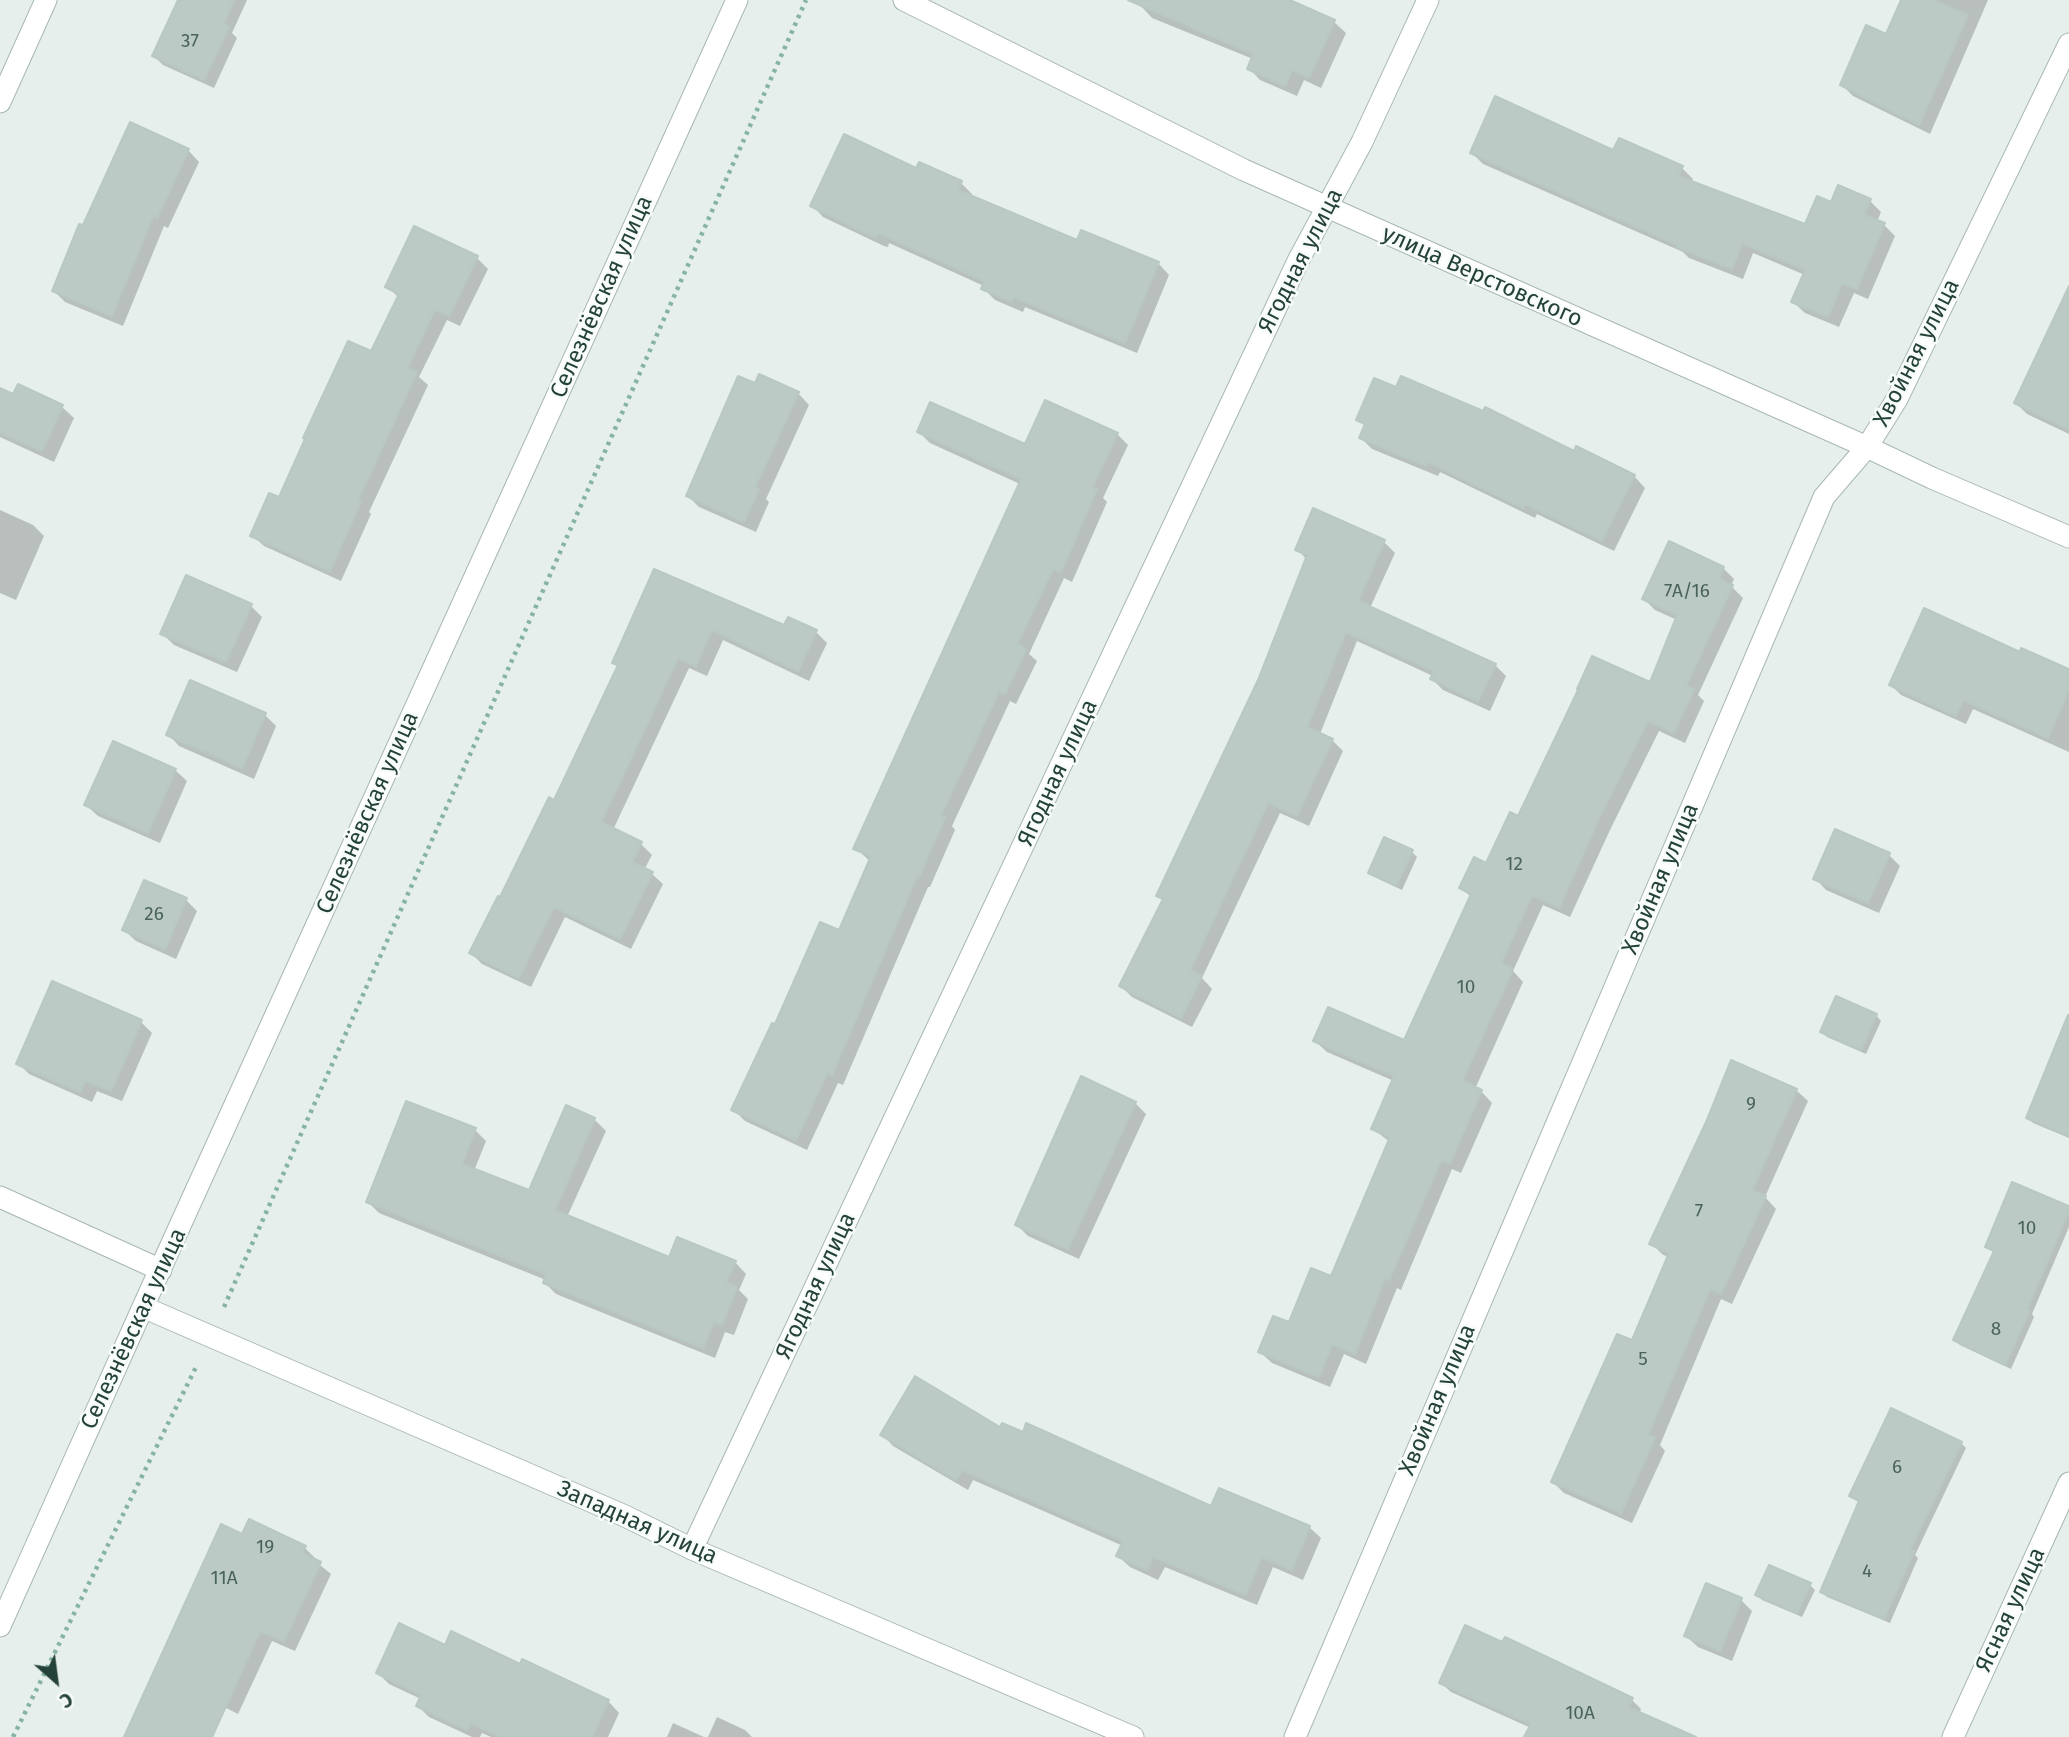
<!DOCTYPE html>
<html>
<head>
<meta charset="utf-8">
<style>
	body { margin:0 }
	#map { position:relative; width:2069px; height:1737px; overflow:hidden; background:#e6efeb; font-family:"Fira Sans",sans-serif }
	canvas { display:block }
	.north { position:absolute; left:21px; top:1646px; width:70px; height:70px; -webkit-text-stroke:5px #f7fbf9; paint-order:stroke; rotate:152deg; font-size:19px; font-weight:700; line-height:28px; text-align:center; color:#24423a }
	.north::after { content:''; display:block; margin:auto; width:24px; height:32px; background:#24423a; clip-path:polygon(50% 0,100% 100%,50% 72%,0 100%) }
</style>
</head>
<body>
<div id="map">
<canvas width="2069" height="1737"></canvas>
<div class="north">С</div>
</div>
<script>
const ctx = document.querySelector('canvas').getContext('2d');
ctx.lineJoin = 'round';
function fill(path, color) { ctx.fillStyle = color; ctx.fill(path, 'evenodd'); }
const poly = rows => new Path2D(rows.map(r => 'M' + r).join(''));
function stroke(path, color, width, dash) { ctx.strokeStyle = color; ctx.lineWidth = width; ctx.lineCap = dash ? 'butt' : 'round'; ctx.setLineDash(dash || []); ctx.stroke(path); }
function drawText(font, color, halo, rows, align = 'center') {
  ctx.font = font + ' "Fira Sans",sans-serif'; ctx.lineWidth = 5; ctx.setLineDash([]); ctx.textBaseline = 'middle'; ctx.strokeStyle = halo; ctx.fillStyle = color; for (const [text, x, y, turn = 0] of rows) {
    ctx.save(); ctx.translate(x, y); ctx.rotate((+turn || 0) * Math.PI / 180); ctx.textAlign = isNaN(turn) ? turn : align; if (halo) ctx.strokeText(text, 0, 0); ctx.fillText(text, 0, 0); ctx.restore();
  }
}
fill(poly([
	[179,0,247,0,232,33,237,38,214,88,163,65,154,56],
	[1144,0,1285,0,1334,22,1346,33,1321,88,1304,80,1297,96,1260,80,1249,68,1253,59,1152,18,1141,6],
	[1903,0,1988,0,1930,134,1853,96,1842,85,1887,36],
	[188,150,199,162,168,228,164,226,123,326,65,302,54,291,84,228],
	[1614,152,1682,168,1693,179,1691,182,1806,226,1832,205,1870,201,1881,212,1877,222,1884,225,1895,236,1868,299,1854,293,1839,327,1805,313,1793,302,1805,275,1753,253,1743,279,1689,258,1683,252,1483,164,1472,153],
	[920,164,961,183,972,194,971,198,1078,243,1158,263,1169,275,1137,353,1025,307,1023,312,995,300,983,288,984,286,889,243,888,247,884,246,823,217,812,205,917,171],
	[477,258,488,269,460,326,447,320,419,377,428,385,369,512,371,514,341,581,264,546,252,535,280,499,372,354,399,298,387,286],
	[2069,345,2069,434,2027,414,2016,403],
	[756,386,798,393,809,405,766,499,769,502,756,532,699,507,688,496],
	[19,387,62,407,74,418,54,462,0,437,0,397,14,396],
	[1397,390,1484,413,1574,453,1634,476,1645,488,1614,551,1537,514,1535,518,1440,472,1438,476,1372,449,1361,438,1366,427,1358,419],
	[919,432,1025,446,1117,434,1128,445,1103,498,1107,502,1072,582,1064,578,1029,654,1037,661,1016,704,1010,701,952,826,955,830,930,887,928,887,843,1085,838,1083,807,1150,745,1121,734,1110,776,1026,840,933,870,861,855,848,1020,484,930,443],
	[0,510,33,525,44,536,16,600,0,593],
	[1314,510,1384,542,1395,553,1370,608,1495,665,1506,676,1490,711,1443,690,1432,679,1433,676,1357,641,1320,734,1332,740,1343,751,1309,826,1280,813,1202,978,1212,989,1192,1027,1132,997,1121,986,1164,901,1158,895,1259,680,1307,560,1297,549],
	[1723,568,1734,579,1731,586,1743,598,1698,695,1704,701,1685,743,1659,731,1610,830,1570,917,1543,905,1513,971,1523,982,1475,1089,1481,1091,1492,1103,1461,1173,1452,1169,1401,1290,1397,1288,1366,1364,1344,1354,1330,1387,1272,1363,1260,1352,1332,1278,1390,1142,1373,1129,1394,1081,1327,1052,1315,1041,1405,1042,1471,897,1461,888,1486,865,1518,818,1651,684,1677,620,1655,610,1644,599],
	[655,571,785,627,789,619,816,632,827,643,809,681,723,640,707,676,689,668,613,830,641,844,652,855,644,870,652,874,663,884,631,949,565,917,531,987,482,964,471,953,555,802,619,667,614,662],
	[251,606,262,617,237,672,174,645,163,634],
	[2021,654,2069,671,2069,752,1973,709,1966,724,1901,695,1891,685],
	[265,715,276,726,254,779,179,746,168,734],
	[175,770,187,781,160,843,98,816,86,805],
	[1412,852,1417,857,1402,890,1375,877,1370,872],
	[1889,855,1900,866,1879,913,1826,890,1815,878],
	[186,900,197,911,176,959,136,941,124,930],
	[1876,1015,1881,1021,1866,1054,1827,1037,1822,1032],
	[141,1022,152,1033,122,1101,97,1091,92,1102,29,1074,18,1063],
	[2069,1028,2069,1138,2033,1123,2028,1118],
	[1796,1090,1808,1101,1765,1197,1776,1209,1732,1304,1721,1299,1660,1445,1665,1451,1632,1523,1564,1493,1553,1482,1633,1342,1669,1258,1662,1254,1651,1243],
	[1135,1103,1146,1114,1079,1259,1028,1236,1017,1225],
	[594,1119,606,1131,567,1217,670,1259,735,1262,746,1274,739,1290,748,1299,734,1335,725,1332,715,1358,556,1294,545,1283,546,1280,379,1213,368,1202,475,1130,486,1141,474,1171,530,1192],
	[2069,1208,2069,1227,2032,1314,2034,1317,2011,1369,1960,1345,1955,1340,1995,1253,1987,1246],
	[1001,1429,1212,1508,1309,1527,1321,1538,1303,1580,1273,1567,1257,1605,1165,1567,1158,1580,1130,1567,1118,1556,1123,1546,973,1480,968,1490,893,1446,882,1434],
	[1961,1443,1966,1448,1915,1555,1918,1558,1890,1623,1827,1597,1822,1592,1860,1503,1851,1496],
	[243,1536,305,1548,316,1559,315,1561,331,1574,295,1651,272,1641,238,1714,226,1708,213,1737,123,1737],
	[1810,1585,1815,1590,1802,1617,1762,1600,1757,1595],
	[1741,1600,1752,1611,1732,1661,1698,1647,1686,1636],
	[445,1647,520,1666,608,1701,619,1713,608,1737,491,1737,482,1733,480,1737,472,1737,429,1717,418,1706,421,1699,389,1684,378,1673],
	[1441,1683,1632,1700,1641,1709,1639,1714,1692,1737,1538,1737,1531,1728,1451,1692],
	[717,1717,745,1730,752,1737,708,1737],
	[673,1723,704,1737,667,1737]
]), '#0003');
const building = poly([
	[178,0,234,0,223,24,229,27,204,80,152,56,178,0],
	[1128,0,1290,0,1335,20,1309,78,1292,70,1285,86,1247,69,1253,54,1128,0],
	[1901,0,1934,0,1968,15,1919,125,1840,85,1866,25,1886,34,1901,0],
	[1495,96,1613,150,1619,138,1683,166,1678,176,1805,224,1817,196,1831,202,1838,185,1871,199,1864,215,1885,223,1857,289,1842,283,1828,317,1791,302,1805,270,1742,243,1732,269,1676,247,1677,245,1470,153,1495,96],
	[130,122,189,149,157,218,153,216,112,316,52,291,79,224,83,225,130,122],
	[844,134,916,168,919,162,962,181,958,190,1077,240,1081,230,1159,262,1125,343,1013,297,1012,302,981,289,984,281,878,233,876,237,871,236,810,206,844,134],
	[414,226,478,256,449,316,435,310,407,368,417,372,358,500,361,501,330,571,250,536,269,493,279,497,305,439,303,438,348,341,371,351,399,294,385,287,414,226],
	[2069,286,2069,429,2014,403,2069,286],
	[759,374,799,392,755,487,759,489,744,522,686,496,738,376,755,383,759,374],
	[1401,376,1483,411,1485,407,1574,451,1576,446,1635,475,1602,541,1525,504,1523,508,1428,462,1426,466,1359,438,1365,424,1356,420,1374,378,1396,387,1401,376],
	[18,384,63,405,42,451,0,433,0,388,13,394,18,384],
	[1045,400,1118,433,1092,487,1097,489,1061,572,1053,569,1017,644,1026,649,1005,694,999,691,941,815,945,817,919,877,917,876,832,1075,827,1073,796,1140,731,1110,772,1023,775,1024,820,922,839,930,871,856,853,849,1021,479,917,432,930,402,1025,444,1045,400],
	[1313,508,1385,540,1358,601,1496,664,1478,701,1430,679,1434,671,1346,632,1307,727,1333,739,1297,816,1268,803,1190,970,1202,976,1181,1018,1119,986,1163,899,1156,896,1258,680,1307,555,1295,550,1313,508],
	[1669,541,1724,567,1719,579,1733,585,1686,686,1694,689,1674,733,1648,721,1599,818,1559,908,1532,895,1501,963,1513,969,1462,1081,1482,1090,1450,1163,1441,1160,1389,1280,1385,1278,1355,1354,1332,1344,1319,1377,1258,1352,1273,1316,1289,1322,1311,1268,1331,1276,1390,1137,1371,1129,1394,1076,1313,1041,1328,1007,1404,1040,1471,894,1459,888,1474,857,1486,863,1510,812,1518,816,1578,690,1577,689,1592,656,1650,682,1677,615,1642,599,1669,541],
	[654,569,784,625,788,617,817,630,798,671,712,630,696,666,678,658,601,822,642,842,632,862,653,872,620,939,554,907,519,978,469,953,498,896,500,897,549,797,554,800,618,665,612,663,654,569],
	[186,575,252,604,226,662,160,634,186,575],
	[1924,608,2020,652,2021,648,2069,669,2069,689,2048,738,1963,700,1956,716,1889,685,1924,608],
	[190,680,266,713,242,768,166,735,190,680],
	[113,741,176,769,148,833,84,805,113,741],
	[1835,829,1890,853,1868,903,1813,879,1835,829],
	[1384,837,1413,850,1396,886,1368,873,1384,837],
	[144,880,187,898,165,949,122,930,144,880],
	[52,981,142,1020,111,1091,85,1081,80,1092,16,1064,52,981],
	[1836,996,1877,1014,1861,1050,1820,1032,1836,996],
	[2068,1015,2069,1015,2069,1136,2026,1118,2068,1015],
	[1731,1060,1797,1089,1752,1190,1766,1196,1721,1294,1710,1289,1648,1435,1655,1438,1621,1513,1551,1482,1617,1334,1632,1340,1669,1253,1649,1244,1706,1122,1731,1060],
	[1081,1076,1136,1102,1068,1249,1015,1225,1081,1076],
	[406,1101,476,1128,462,1164,529,1190,566,1105,595,1118,555,1210,669,1257,677,1237,736,1261,726,1282,737,1287,722,1325,714,1322,703,1348,543,1283,546,1274,366,1202,406,1101],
	[2012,1182,2069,1206,2069,1211,2027,1309,2030,1310,2005,1365,1953,1340,1994,1251,1985,1247,2012,1182],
	[915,1376,1000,1427,1002,1423,1023,1432,1026,1423,1211,1506,1219,1488,1310,1526,1292,1570,1261,1557,1246,1595,1153,1557,1147,1570,1116,1556,1123,1541,962,1470,956,1480,880,1435,915,1376],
	[1891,1408,1962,1442,1910,1550,1914,1551,1884,1619,1820,1592,1859,1501,1849,1496,1891,1408],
	[249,1519,306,1546,302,1553,321,1562,284,1641,260,1631,212,1737,124,1737,221,1524,242,1534,249,1519],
	[1769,1565,1811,1583,1797,1613,1755,1595,1769,1565],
	[1706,1583,1742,1598,1720,1651,1684,1636,1706,1583],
	[399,1623,445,1645,451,1631,520,1664,522,1659,609,1700,592,1737,501,1737,471,1723,467,1730,416,1706,421,1695,376,1673,399,1623],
	[1465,1625,1502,1642,1505,1637,1633,1698,1628,1707,1696,1737,1524,1737,1531,1724,1439,1683,1465,1625]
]);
fill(building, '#bbcac4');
stroke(building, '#b8c9c2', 2);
const minor = poly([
	[904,0,1244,170,1867,447,1932,478,2069,537],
	[0,102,46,0],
	[0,1197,161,1270],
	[143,1307,625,1516,692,1549,1133,1737],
	[692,1549,1298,261,1362,142,1428,0],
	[0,1626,143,1307,737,0],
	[1295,1737,1824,497,1867,447,1897,399,2069,44],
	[1953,1737,2069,1483]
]);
stroke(minor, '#a8b8b2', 23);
stroke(poly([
	[224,1307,806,0],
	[13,1737,197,1365]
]), '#86b3a5', 4.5, [3.5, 5]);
stroke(minor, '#fff', 21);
drawText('19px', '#4a645c', null, [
	["37",190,42],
	["7А/16",1687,592],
	["12",1514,865],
	["26",154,915],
	["10",1466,988],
	["9",1751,1105],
	["7",1699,1212],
	["10",2027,1229],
	["8",1996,1330],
	["5",1643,1360],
	["6",1897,1468],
	["19",265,1548],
	["4",1867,1572],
	["11А",224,1579],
	["10А",1580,1714]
]);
drawText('23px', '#24423a', '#f7fbf9', [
	["Ягодная улица",1301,261,-63],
	["улица Верстовского",1482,277,24],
	["Селезнёвская улица",602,297,-66],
	["Хвойная улица",1917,353,-63],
	["Ягодная улица",1058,773,-65],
	["Селезнёвская улица",368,813,-66],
	["Хвойная улица",1661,879,-67],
	["Ягодная улица",816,1286,-65],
	["Селезнёвская улица",134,1329,-65],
	["Хвойная улица",1438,1400,-67],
	["Западная улица",637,1523,24],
	["Ясная улица",2011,1610,-65]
]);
</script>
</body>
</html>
